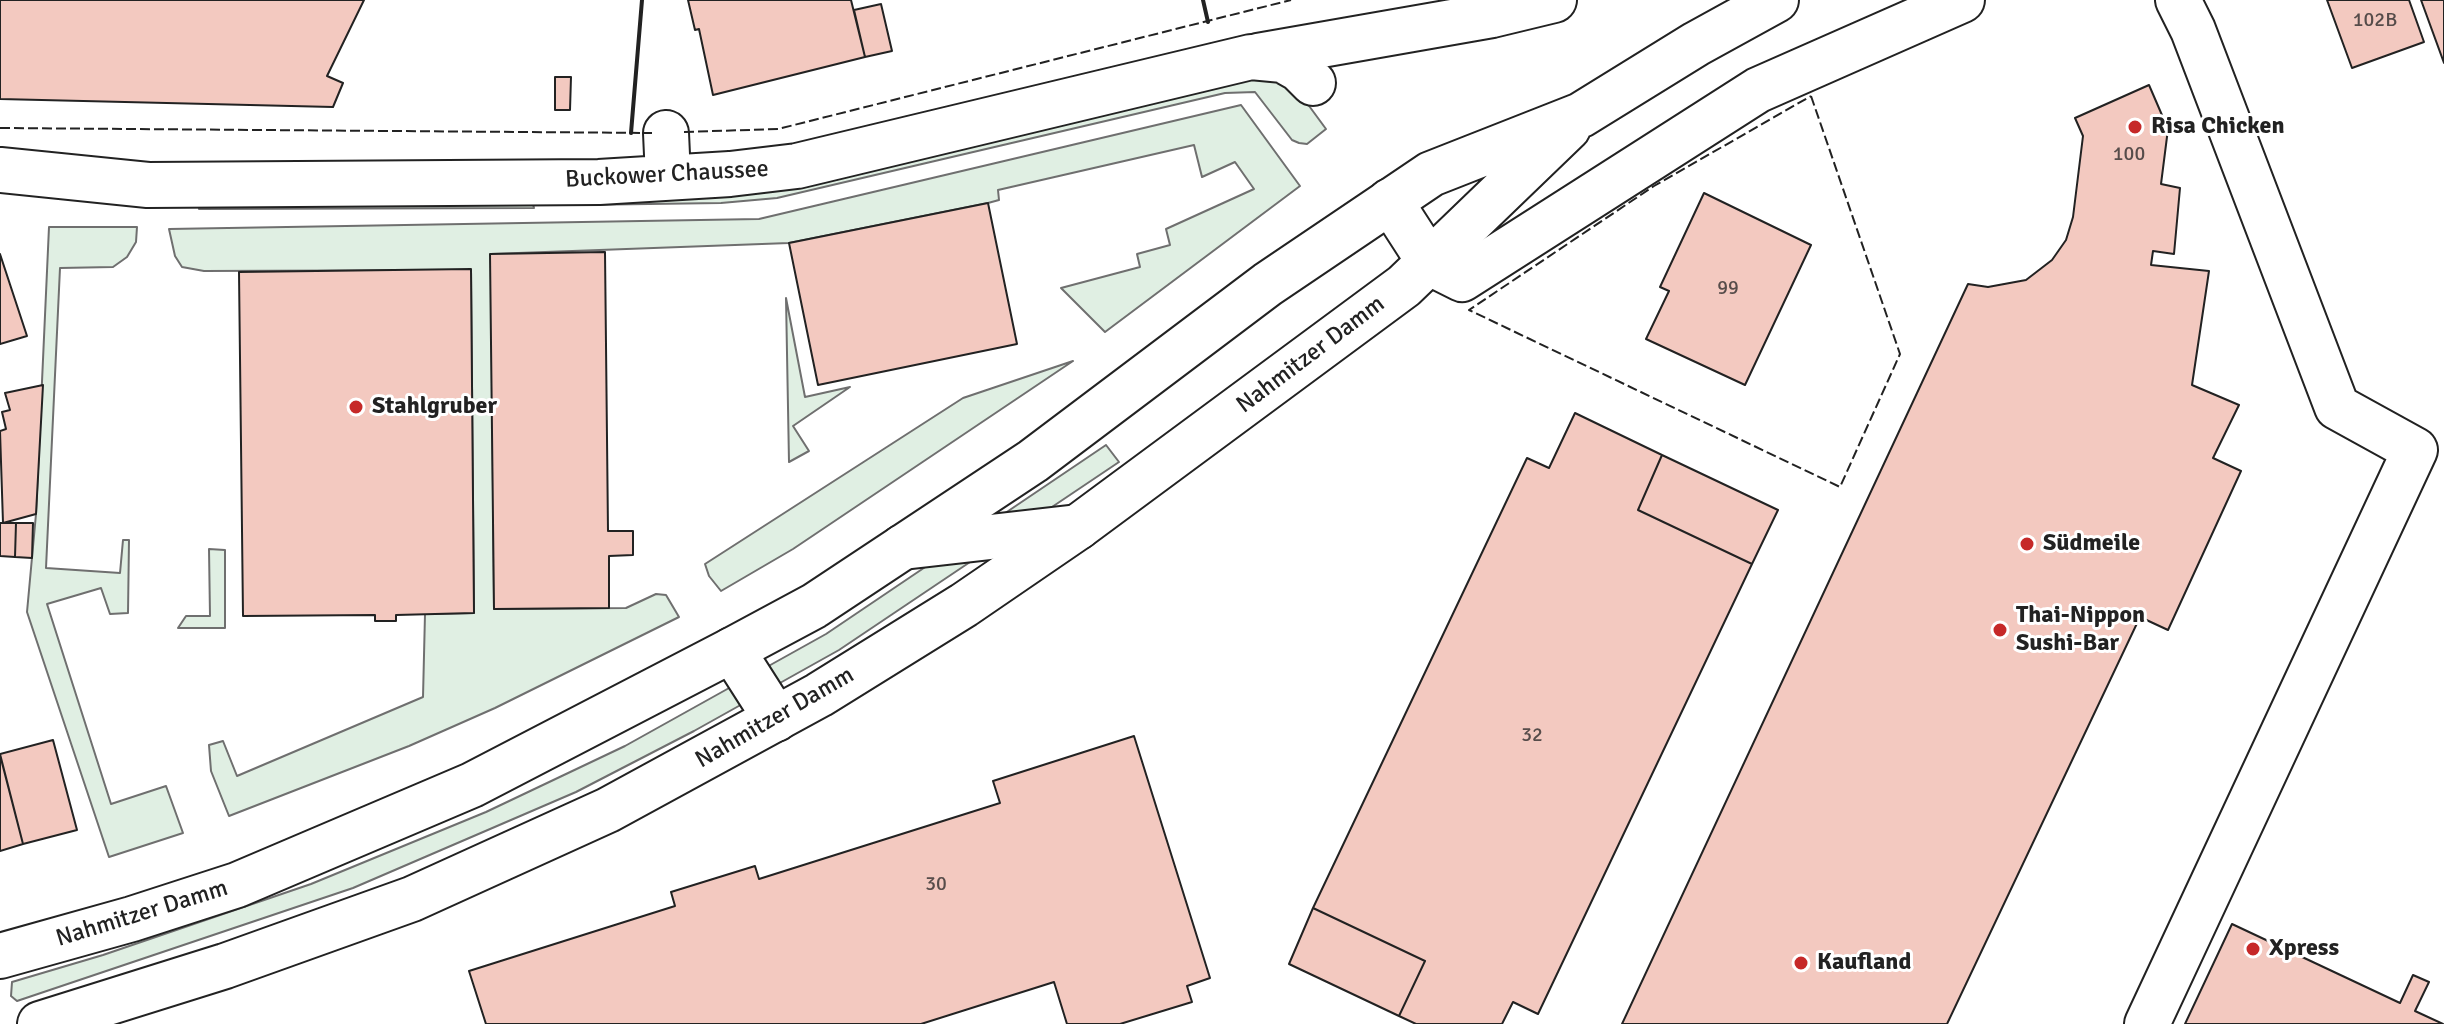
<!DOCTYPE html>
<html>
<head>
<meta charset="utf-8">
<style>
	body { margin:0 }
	canvas { display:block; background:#fff }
</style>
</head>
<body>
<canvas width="2444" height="1024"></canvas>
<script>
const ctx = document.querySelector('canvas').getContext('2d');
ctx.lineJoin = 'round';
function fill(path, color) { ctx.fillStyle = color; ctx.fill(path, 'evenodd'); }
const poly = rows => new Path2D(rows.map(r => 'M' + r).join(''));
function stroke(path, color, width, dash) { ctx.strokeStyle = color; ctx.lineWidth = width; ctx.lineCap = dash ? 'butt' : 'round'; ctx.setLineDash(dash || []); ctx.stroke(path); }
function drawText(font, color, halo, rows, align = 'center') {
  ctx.font = font + ' Signika,sans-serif'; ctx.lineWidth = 6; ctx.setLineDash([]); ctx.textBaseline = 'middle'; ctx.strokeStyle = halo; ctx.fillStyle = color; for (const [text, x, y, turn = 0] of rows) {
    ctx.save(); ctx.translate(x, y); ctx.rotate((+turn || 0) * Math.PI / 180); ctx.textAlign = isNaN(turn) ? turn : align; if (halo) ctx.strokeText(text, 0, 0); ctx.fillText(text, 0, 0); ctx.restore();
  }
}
const green = poly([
	[1243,77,1283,81,1304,99,1326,129,1307,144,1299,143,1292,140,1255,92,1225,93,777,198,721,203,577,205,579,197,1243,77],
	[1241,105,1300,186,1105,332,1061,288,1140,267,1137,254,1170,245,1166,229,1254,189,1235,162,1202,177,1194,145,998,190,999,200,988,203,789,243,491,254,494,609,626,608,656,594,666,595,679,617,495,708,409,746,229,816,211,771,209,745,223,741,237,776,423,697,425,614,474,613,471,270,204,271,182,267,175,256,169,229,759,219,1241,105],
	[531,197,534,208,199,209,199,201,531,197],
	[49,227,137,227,136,242,127,257,113,267,60,268,46,568,120,573,123,540,129,540,128,613,110,614,101,588,47,604,111,804,166,786,183,833,109,857,27,612,36,514,49,227],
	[786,298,805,397,850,387,793,426,809,451,789,462,786,298],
	[1073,361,793,549,721,591,709,576,705,564,963,398,1073,361],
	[1106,445,1119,462,839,650,694,731,576,792,353,888,17,1001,11,996,12,982,103,955,311,884,486,812,625,746,826,634,1106,445],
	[209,549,225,550,225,628,178,628,186,616,210,616,209,549]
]);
fill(green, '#e0efe3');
stroke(green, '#6f6f6f', 2);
const building = poly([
	[0,0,364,0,327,76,343,83,333,107,0,99,0,0],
	[688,0,851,0,865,57,713,95,699,29,695,30,688,0],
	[2327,0,2409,0,2424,42,2352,68,2327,0],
	[2421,0,2444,0,2444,63,2421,0],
	[881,4,892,51,865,57,854,10,881,4],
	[555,77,571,77,570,110,555,110,555,77],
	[2149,85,2168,129,2161,184,2180,188,2174,254,2153,251,2151,265,2209,271,2192,385,2239,405,2213,458,2241,471,2168,630,2140,617,1947,1024,1622,1024,1968,284,1988,287,2026,280,2052,260,2066,240,2073,217,2083,136,2075,118,2149,85],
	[1704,193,1811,245,1745,385,1646,339,1669,291,1660,287,1704,193],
	[988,203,1017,344,818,385,789,243,988,203],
	[605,252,608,531,633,531,633,555,609,556,609,608,494,609,490,254,605,252],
	[0,254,27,336,0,344,0,254],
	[471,269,474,613,396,615,396,621,375,621,375,615,243,616,239,272,471,269],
	[43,385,36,514,3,523,0,431,6,429,2,412,10,410,5,393,43,385],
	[1575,413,1662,455,1638,510,1752,564,1538,1014,1513,1002,1502,1024,1416,1024,1399,1016,1425,961,1313,908,1527,458,1549,468,1575,413],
	[1662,455,1778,510,1752,564,1638,510,1662,455],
	[0,523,16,523,15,557,0,556,0,523],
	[16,523,33,523,32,558,15,557,16,523],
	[1134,736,1210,978,1187,986,1192,1002,1120,1024,1067,1024,1054,982,921,1024,486,1024,469,971,675,906,671,892,755,866,759,879,1000,803,993,781,1134,736],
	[53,740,77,830,23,844,0,754,53,740],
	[0,755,23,844,0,851,0,755],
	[1313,908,1425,961,1399,1016,1289,964,1313,908],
	[2232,924,2400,1003,2413,975,2429,982,2415,1011,2443,1024,2185,1024,2232,924]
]);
fill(building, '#f3c9c0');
stroke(building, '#222', 2);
const minor = poly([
	[1258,56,1492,15,1554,0],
	[666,133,668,177],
	[0,170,148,185,599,182,730,174,797,166,1251,57,1283,60,1299,69,1313,83],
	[1390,201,1430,263,1462,279,1758,90,1962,0],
	[903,547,1078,527],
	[732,650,776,719],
	[2147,1024,2415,450,2337,407,2193,30,2178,0]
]);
const major = poly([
	[0,956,132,919,237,885,472,785,732,650,814,606,1033,461,1268,284,1431,174,1581,115,1696,44,1776,0],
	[40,1024,225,966,412,899,608,810,819,695,964,605,1078,527,1404,286,1568,128]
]);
stroke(minor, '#222', 48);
stroke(major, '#222', 48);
stroke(minor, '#fff', 44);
stroke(major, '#fff', 44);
stroke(poly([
	[1811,96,1900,354,1840,487,1469,310,1654,186,1811,96],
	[0,128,652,133],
	[684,132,778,129,1291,0]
]), '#222', 2, [10, 4]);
stroke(poly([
	[1203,0,1208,22],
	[631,133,642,0]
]), '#222', 4);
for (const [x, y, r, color] of [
	[2135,127,8,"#c62828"],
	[356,407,8,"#c62828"],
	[2027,544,8,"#c62828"],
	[2000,630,8,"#c62828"],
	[2253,949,8,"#c62828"],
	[1801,963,8,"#c62828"]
]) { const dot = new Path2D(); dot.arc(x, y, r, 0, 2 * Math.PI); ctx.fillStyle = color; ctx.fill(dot); stroke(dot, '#fff', 3); }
drawText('20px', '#564c4a', null, [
	["102B",2375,21],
	["100",2129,155],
	["99",1728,289],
	["32",1532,736],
	["30",936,885]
]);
drawText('bold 24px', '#222', '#fff', [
	["Risa Chicken",2151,127],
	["Stahlgruber",372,407],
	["Südmeile",2043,544],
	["Thai-Nippon",2016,616],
	["Sushi-Bar",2016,644],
	["Xpress",2269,949],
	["Kaufland",1817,963]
], 'left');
drawText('24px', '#222', '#fff', [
	["Buckower Chaussee",667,175,-3],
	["Nahmitzer Damm",1311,355,-37],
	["Nahmitzer Damm",775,718,-30],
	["Nahmitzer Damm",142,914,-17]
]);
</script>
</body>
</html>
